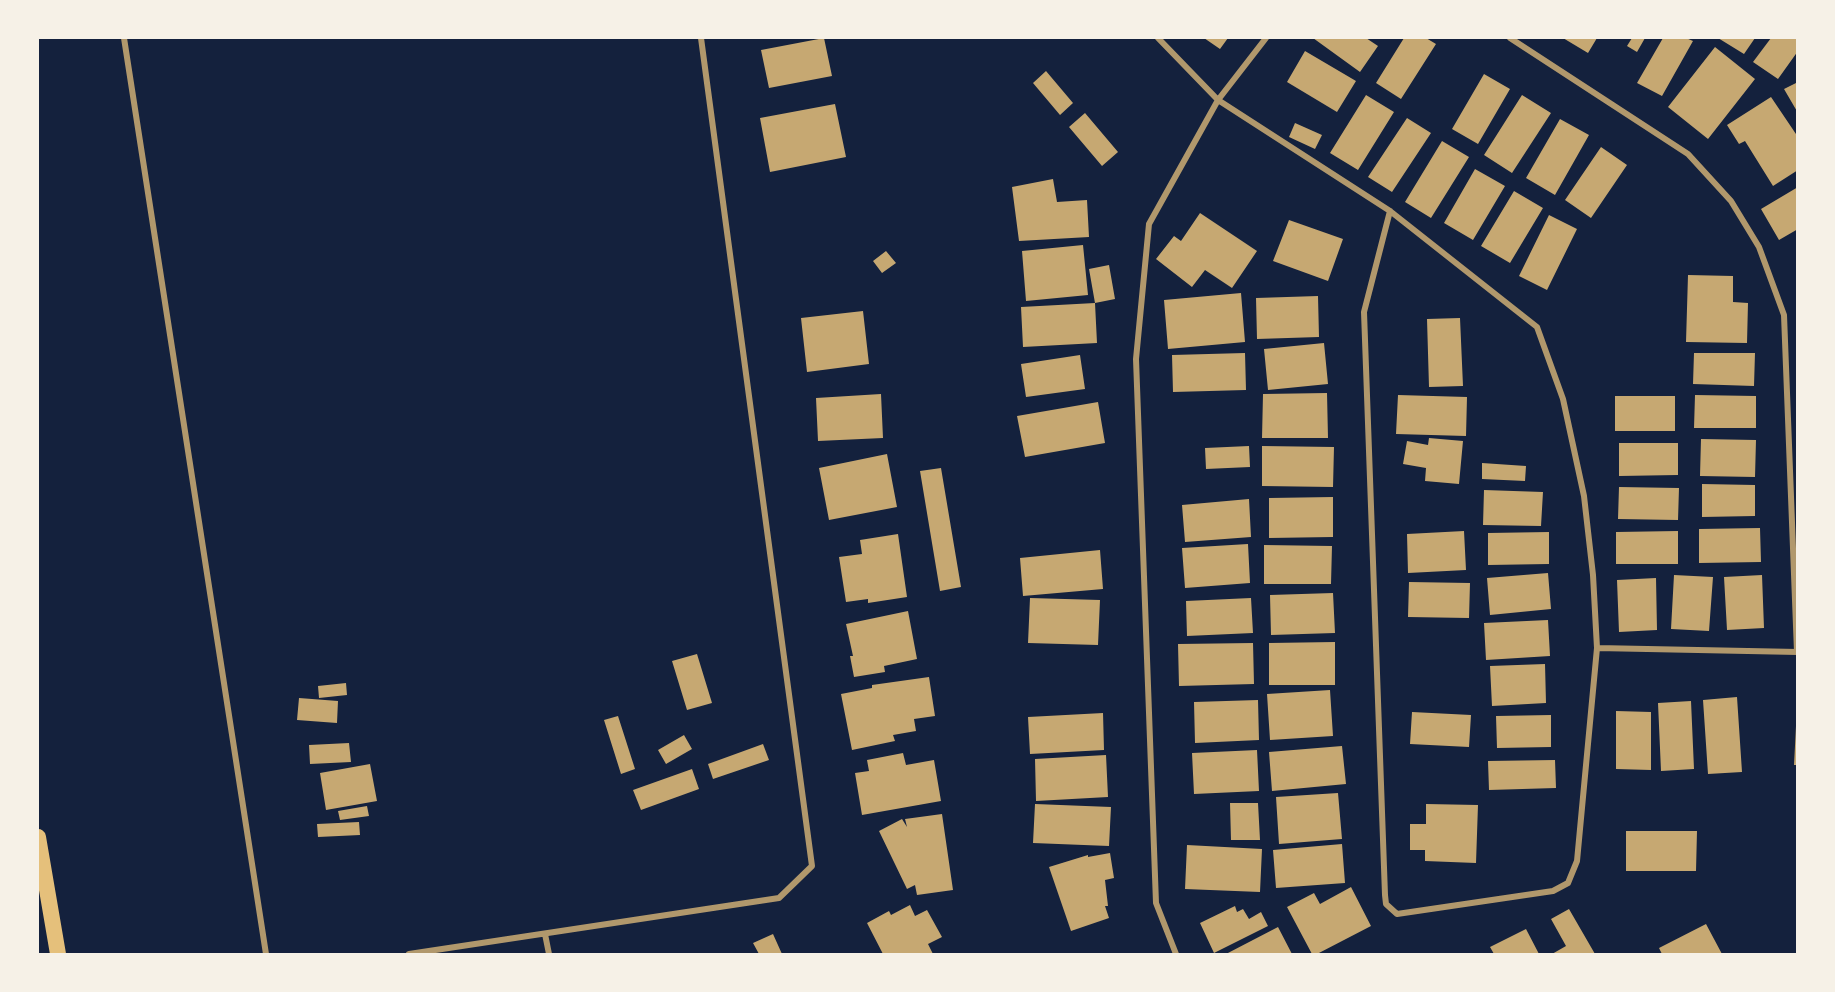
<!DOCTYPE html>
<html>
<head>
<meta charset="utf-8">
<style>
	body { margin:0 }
	#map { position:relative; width:1835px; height:992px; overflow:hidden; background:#14213d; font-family:Signika,sans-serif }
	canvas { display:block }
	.frame { position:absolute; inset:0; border:39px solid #f6f1e7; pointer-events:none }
</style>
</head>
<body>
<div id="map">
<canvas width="1835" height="992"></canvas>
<div class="frame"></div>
</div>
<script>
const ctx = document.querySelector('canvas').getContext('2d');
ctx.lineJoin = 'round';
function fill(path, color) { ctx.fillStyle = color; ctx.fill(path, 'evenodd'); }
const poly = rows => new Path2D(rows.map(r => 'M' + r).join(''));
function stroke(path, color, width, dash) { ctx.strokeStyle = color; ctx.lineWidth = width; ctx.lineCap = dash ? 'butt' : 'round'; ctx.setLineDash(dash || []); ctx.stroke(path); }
fill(poly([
	[824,38,832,76,769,88,761,50],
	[1204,38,1228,38,1220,49],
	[1313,38,1366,38,1378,46,1360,72],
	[1404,38,1426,38,1436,44,1401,99,1376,83],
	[1563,38,1597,38,1588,53],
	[1632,38,1645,38,1637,52,1627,46],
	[1663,38,1686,38,1693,41,1662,96,1637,83],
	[1718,38,1755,38,1744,54],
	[1771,38,1798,38,1798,51,1778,79,1753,62],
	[1715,47,1755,79,1708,139,1668,107],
	[1305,51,1356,81,1337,112,1287,82],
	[1046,71,1073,103,1060,115,1033,83],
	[1484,74,1510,89,1478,144,1452,129],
	[1798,82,1798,113,1784,89],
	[1366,95,1394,112,1358,170,1330,153],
	[1522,95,1551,113,1512,173,1484,155],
	[1771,97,1798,137,1798,170,1773,186,1745,141,1739,144,1727,125],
	[835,104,846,157,770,172,760,118],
	[1085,113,1118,152,1102,166,1069,127],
	[1407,118,1431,133,1392,192,1368,177],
	[1560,119,1589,135,1555,195,1526,178],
	[1295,123,1322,135,1315,149,1289,137],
	[1442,141,1469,157,1431,218,1405,202],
	[1601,147,1627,165,1591,218,1565,200],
	[1475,169,1505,186,1473,240,1444,223],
	[1053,179,1057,202,1087,200,1089,237,1019,241,1012,187],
	[1798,187,1798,229,1779,240,1761,209],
	[1514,191,1543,208,1510,263,1481,246],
	[1200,213,1257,251,1232,288,1205,270,1192,287,1156,259,1174,236,1181,241],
	[1549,215,1577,229,1547,290,1519,276],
	[1289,220,1343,239,1328,281,1273,261],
	[1083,245,1088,295,1026,301,1022,251],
	[886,251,896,263,882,273,873,261],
	[1109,265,1115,299,1095,303,1097,343,1023,347,1021,307,1095,303,1089,269],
	[1688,275,1733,276,1733,302,1748,303,1747,343,1686,342],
	[1241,293,1245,342,1168,349,1164,300],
	[1318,296,1319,337,1257,339,1256,298],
	[863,311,869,364,807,372,801,318],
	[1460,318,1463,386,1429,387,1427,319],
	[1324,343,1328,384,1268,390,1264,349],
	[1245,353,1246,390,1173,392,1172,355],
	[1694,353,1755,353,1754,386,1693,384],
	[1080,355,1085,389,1026,397,1021,364],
	[1327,393,1328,438,1262,438,1263,394],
	[881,394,883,438,818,441,816,398],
	[1398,395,1467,397,1466,436,1396,434],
	[1695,395,1756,396,1756,428,1694,428],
	[1615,396,1675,396,1675,431,1615,431],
	[1098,402,1105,443,1025,457,1017,416],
	[1429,438,1463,441,1459,484,1425,481,1426,468,1403,464,1407,441,1428,445],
	[1701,439,1756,440,1755,477,1700,476],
	[1619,443,1678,443,1678,475,1619,476],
	[1249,446,1250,467,1206,469,1205,448],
	[1262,446,1334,447,1333,487,1262,486],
	[887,454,897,507,829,520,819,468],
	[1482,463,1526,466,1525,481,1482,479],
	[941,468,961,587,940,591,920,471],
	[1702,484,1755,485,1755,516,1702,517],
	[1619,487,1679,488,1678,520,1618,519],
	[1484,490,1543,492,1541,526,1483,525],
	[1333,497,1333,537,1269,538,1269,498],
	[1249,499,1251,537,1185,542,1182,505],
	[1760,528,1761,562,1699,563,1699,529],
	[1464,531,1466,570,1408,573,1407,534],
	[1678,531,1678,564,1616,564,1616,532],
	[1549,532,1549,564,1488,565,1488,533],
	[898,534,907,597,868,603,868,599,846,602,839,557,862,554,860,540],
	[1248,544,1250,583,1185,588,1182,548],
	[1264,545,1332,546,1331,584,1264,584],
	[1100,550,1103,589,1023,596,1020,558],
	[1548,573,1551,609,1490,615,1487,578],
	[1674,575,1713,577,1709,631,1671,629],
	[1762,575,1764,628,1727,630,1724,577],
	[1656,578,1657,630,1619,632,1617,580],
	[1409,582,1470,583,1469,618,1408,617],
	[1333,593,1335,633,1271,635,1270,595],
	[1030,598,1100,600,1098,645,1028,643],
	[1251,598,1253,633,1187,636,1186,601],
	[908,611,917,659,884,666,885,672,854,677,850,656,853,656,846,624],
	[1548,620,1550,656,1486,660,1484,623],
	[1335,642,1335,685,1269,685,1269,643],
	[1253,643,1254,684,1179,686,1178,644],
	[697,654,712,703,687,710,672,661],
	[1545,664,1546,703,1492,706,1490,666],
	[929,677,935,716,914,719,916,731,893,735,895,741,852,750,841,694,872,688,872,685],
	[346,683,347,695,319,698,318,686],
	[1330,690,1333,736,1270,740,1267,694],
	[1737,697,1742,772,1708,774,1703,700],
	[299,698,338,701,337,723,297,720],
	[1258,700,1259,740,1195,743,1194,702],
	[1691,701,1694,769,1661,771,1658,703],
	[1616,711,1651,712,1651,770,1616,769],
	[1412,712,1471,715,1469,747,1410,744],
	[1103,713,1104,750,1030,754,1028,717],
	[1551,715,1551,747,1497,748,1496,716],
	[618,716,635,769,621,774,604,720],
	[1796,726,1798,726,1798,765,1794,765],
	[684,735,692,749,666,764,658,750],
	[349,743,351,762,310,764,309,745],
	[763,744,769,760,713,779,708,764],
	[1342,746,1346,784,1272,791,1269,752],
	[1257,750,1259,791,1194,794,1192,753],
	[903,753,906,765,934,760,941,801,862,815,855,773,869,771,867,760],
	[1106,755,1108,797,1036,801,1035,759],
	[1555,760,1556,788,1489,790,1488,761],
	[370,764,377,801,326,810,320,773],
	[692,769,699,789,641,810,633,790],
	[1338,793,1342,839,1279,844,1276,797],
	[1230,803,1258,803,1260,840,1231,840],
	[1035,804,1111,807,1109,846,1033,843],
	[1426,804,1478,805,1476,863,1425,861,1425,850,1410,850,1410,824,1426,824],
	[367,806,369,816,340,820,338,811],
	[942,814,953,890,917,895,915,885,907,889,879,831,902,819,907,827,905,819],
	[359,822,360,835,318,837,317,824],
	[1626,831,1697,831,1696,871,1626,871],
	[1342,844,1345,883,1276,888,1273,850],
	[1187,845,1262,849,1260,892,1185,889],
	[1110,853,1114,878,1105,880,1108,906,1105,906,1109,918,1071,931,1049,867,1088,855,1088,857],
	[1351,887,1371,926,1317,954,1312,954,1287,907,1314,893,1320,904],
	[910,905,915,916,927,910,942,937,928,944,933,954,883,954,867,923,889,911,891,915],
	[1235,906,1237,912,1243,909,1249,919,1261,912,1268,926,1214,953,1200,923],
	[1569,909,1595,954,1552,954,1566,946,1551,919],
	[1706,924,1722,954,1662,954,1659,948],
	[1278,927,1292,954,1226,954],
	[1526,929,1539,954,1494,954,1490,947],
	[773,934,782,954,759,954,753,943]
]), '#c6a872');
stroke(poly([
	[124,38,266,954],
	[1158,38,1218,100,1390,211,1537,327,1563,399,1584,496,1593,575,1597,648,1577,861,1568,883,1553,891,1397,914,1386,904,1385,895,1364,312,1390,211],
	[1510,38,1688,154,1731,201,1759,247,1784,315,1797,652],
	[1597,648,1798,652],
	[545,934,549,954],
	[409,954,779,898,812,866,701,38],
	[1176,954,1156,903,1136,359,1149,224,1218,100,1266,38]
]), '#b1986c', 6);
stroke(poly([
	[38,837,58,954]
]), '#e5c07b', 16);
</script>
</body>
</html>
